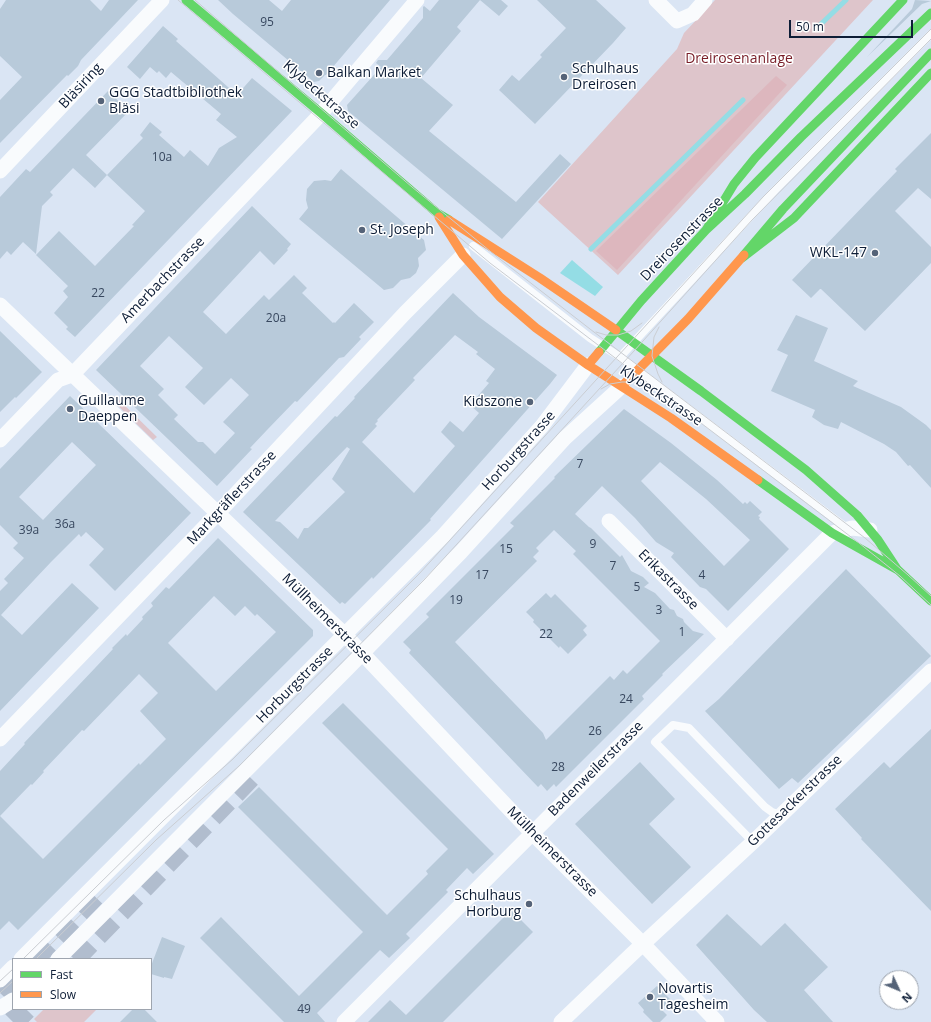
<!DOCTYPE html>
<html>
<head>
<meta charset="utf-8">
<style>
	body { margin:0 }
	#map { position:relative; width:931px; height:1022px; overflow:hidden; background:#dae5f4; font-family:"Open Sans",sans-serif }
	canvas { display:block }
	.legend { position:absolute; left:12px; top:958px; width:140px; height:52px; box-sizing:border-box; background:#fff; border:1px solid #9ea5af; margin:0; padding:5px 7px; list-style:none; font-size:12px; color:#0d1d36 }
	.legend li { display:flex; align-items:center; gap:8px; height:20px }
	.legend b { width:20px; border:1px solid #9ea5af }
	.north { position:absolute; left:879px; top:970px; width:40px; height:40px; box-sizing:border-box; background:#fff; border:1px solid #9ea5af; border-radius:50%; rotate:134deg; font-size:11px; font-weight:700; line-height:16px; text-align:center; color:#0d1d36 }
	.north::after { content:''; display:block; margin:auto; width:14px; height:18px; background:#556378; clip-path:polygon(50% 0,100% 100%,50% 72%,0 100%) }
	.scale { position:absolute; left:789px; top:20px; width:124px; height:18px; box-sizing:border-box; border:2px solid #0d1d36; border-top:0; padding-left:5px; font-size:12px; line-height:14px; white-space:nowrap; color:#0d1d36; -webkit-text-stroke:3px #fff; paint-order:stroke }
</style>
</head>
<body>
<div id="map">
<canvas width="931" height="1022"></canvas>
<ul class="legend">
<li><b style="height:5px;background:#63d668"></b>Fast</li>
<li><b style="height:5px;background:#ff974d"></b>Slow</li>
</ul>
<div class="north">N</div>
<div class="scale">50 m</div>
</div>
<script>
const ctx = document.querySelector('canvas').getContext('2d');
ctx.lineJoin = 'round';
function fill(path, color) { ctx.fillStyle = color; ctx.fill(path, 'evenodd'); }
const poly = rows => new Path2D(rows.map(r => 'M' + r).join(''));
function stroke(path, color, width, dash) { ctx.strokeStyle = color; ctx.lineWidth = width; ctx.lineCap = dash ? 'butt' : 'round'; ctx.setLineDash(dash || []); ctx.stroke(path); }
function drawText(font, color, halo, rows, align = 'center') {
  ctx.font = font + ' "Open Sans",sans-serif'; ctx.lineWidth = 3; ctx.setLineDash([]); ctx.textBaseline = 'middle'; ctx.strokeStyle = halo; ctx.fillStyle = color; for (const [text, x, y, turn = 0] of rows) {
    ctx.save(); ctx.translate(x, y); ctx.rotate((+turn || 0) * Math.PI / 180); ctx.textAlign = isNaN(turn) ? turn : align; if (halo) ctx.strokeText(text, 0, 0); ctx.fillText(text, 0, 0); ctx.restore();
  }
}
fill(poly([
	[715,0,873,0,618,275,538,202,677,49,684,33],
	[115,396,157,437,153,440,112,400],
	[44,1009,97,1009,84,1022,37,1022,34,1019]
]), '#dec5cb');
fill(poly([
	[776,76,787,85,617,270,596,251]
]), '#ddb7be');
fill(poly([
	[572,260,603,287,595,296,560,273]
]), '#94dde5');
stroke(poly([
	[819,26,846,0],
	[591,249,743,100]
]), '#94dde5', 5);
fill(poly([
	[6,0,90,0,101,11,109,0,138,0,81,60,78,66,68,76,67,75,0,143,0,100,22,77,0,56,0,9],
	[218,0,269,0,282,11,291,0,390,0,326,75,325,75,319,81,314,82,233,14],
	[439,0,480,0,457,27,461,31,421,78,453,105,429,131,516,202,560,154,571,164,502,239,348,111,347,105,381,67,376,63,378,60,387,60,423,18,423,7,424,6,430,11],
	[480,0,501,0,508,6,499,16],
	[537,0,596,0,626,28,613,43,535,124,499,90,512,75,519,81,542,57,540,55,566,28],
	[915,0,931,1,922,4,867,57,912,9],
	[163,26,178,39,176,41,237,95,252,78,292,111,75,337,66,329,68,327,54,313,68,297,63,291,68,286,36,255,59,231,95,266,134,226,132,225,145,211,107,175,143,138,140,135,150,122,162,132,159,135,184,157,190,150,208,166,219,148,237,137,216,120,221,114,171,72,166,78,159,71,157,73,150,67,140,79,127,67],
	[108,91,129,111,86,155,107,175,95,188,73,168,50,192,53,195,42,206,36,254,23,242,11,255,7,251,0,259,0,197,26,169,30,172],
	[931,133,931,199,918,188,895,211,931,247,931,263,865,331,821,289,820,289,811,298,792,280,897,171,895,169],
	[341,169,424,240,426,250,418,258,419,266,416,273,410,278,401,280,393,288,384,290,299,219,308,208,306,200,307,189,314,181,325,180,331,181],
	[252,206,291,244,287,249,288,250,274,265,260,251,203,312,226,334,264,295,269,300,294,275,307,288,302,293,333,323,334,322,335,323,354,303,374,322,359,337,361,339,344,357,339,358,297,402,295,401,267,430,250,448,252,449,217,486,96,370],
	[169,336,203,368,185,387,204,405,231,378,249,395,223,422,235,433,215,454,203,442,198,442,174,419,178,415,158,395,164,389,140,366],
	[453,293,479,317,557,375,550,384,430,519,431,520,373,579,372,577,345,604,342,602,340,604,243,512,335,416,337,417,355,398,354,397],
	[455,335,478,352,476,354,495,369,486,381,489,383,470,405,479,413,463,432,450,421,441,432,455,446,414,493,362,442,377,426,375,424,378,421,377,420,415,380,413,378],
	[347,447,350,449,332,479,345,492,308,528,304,528,298,539,280,522,275,521],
	[796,315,828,328,814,361,858,381,853,386,901,407,926,425,931,430,931,488,910,465,908,466,896,452,884,444,841,422,838,429,824,425,812,417,815,410,771,391,788,355,777,350],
	[0,331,42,372,16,398,15,397,0,412],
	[70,396,191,513,115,591,89,565,104,549,86,532,81,537,79,534,51,562,1,615,22,635,72,583,99,608,0,711,0,591,8,583,4,579,24,558,13,548,18,543,0,525,0,469],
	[72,442,96,465,43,520,19,497],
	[624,409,671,443,717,480,743,504,745,502,747,504,750,501,762,512,758,516,760,517,759,519,789,549,728,611,706,589,700,587,671,557,674,553,656,542,635,518,602,486,575,514,589,527,591,528,620,557,622,555,631,571,643,577,649,583,644,587,655,593,670,609,674,610,677,616,683,619,684,622,693,631,704,634,662,674,663,675,642,696,644,699,556,787,554,784,547,791,541,784,538,787,495,742,409,653,411,650,403,642,429,617,426,614,514,526,510,523,555,478,554,477],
	[660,462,706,499,750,540,724,566,641,481],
	[554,530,576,551,573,554,660,641,627,674,623,670,614,680,610,676,546,740,543,733,455,642,537,561,533,557,539,551,536,548],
	[218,538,313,630,313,636,18,930,9,921,0,930,0,816,43,859,139,763,140,765,166,739,140,711,158,693,139,674,84,731,82,730,43,771,44,772,32,785,31,784,0,816,0,771,25,744,24,743,113,649,112,648,126,634,127,636,143,619,142,617,153,606,151,603,166,587,169,589],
	[214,596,235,616,245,606,255,616,257,614,276,632,216,691,168,643],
	[846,569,931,656,798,783,792,778,779,789,705,711,719,699],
	[546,593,551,598,555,594,587,626,583,630,587,635,568,654,560,646,559,648,533,622,534,620,526,612],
	[343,703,494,854,473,874,467,868,446,890,448,892,406,934,410,938,389,958,380,950,317,1013,325,1022,284,1022,200,938,221,917,299,996,363,932,238,807,259,787,387,915,428,874,426,871,448,849,322,723],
	[931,729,931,911,861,839,862,838,835,809,884,762,890,768],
	[640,762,675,799,649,824,691,867,652,904,575,824],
	[511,910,533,932,443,1022,368,1022,390,1000,406,1015],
	[727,914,761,946,785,923,828,967,804,990,833,1022,767,1022,754,1010,696,945],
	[162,937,185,946,172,979,164,977,164,978,151,974,151,966],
	[657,986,671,1000,661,1009,667,1015,660,1022,653,1022,643,1012,644,1010,638,1003],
	[133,1009,144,1009,157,1022,120,1022]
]), '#b8cada');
stroke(poly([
	[33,959,101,889],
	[74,959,254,773],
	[0,993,13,979],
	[13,1022,26,1009]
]), '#b1bdce', 22, [22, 11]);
stroke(poly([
	[473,246,590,338,620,357,848,529],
	[620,357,775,190,931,34],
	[753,842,655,742,673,725,689,728,765,807,772,812,781,815]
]), '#f9fbfd', 8);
stroke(poly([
	[656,0,677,21,693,14,705,0],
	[0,171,162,0],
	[0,305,345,635,532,833,643,944,717,1022],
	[0,440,58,380,72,375,318,117,417,0],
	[609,521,727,639],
	[0,739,218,513,405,313,463,255],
	[21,959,443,536,542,426,588,365],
	[58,959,347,669,461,552,565,438,622,386],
	[0,980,13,967],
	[0,1008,13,1000],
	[344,1022,832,533,852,528,870,530],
	[561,1022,632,954,753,842,931,671]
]), '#f9fbfd', 15);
stroke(poly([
	[186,0,321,113,437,213,449,220],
	[706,230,734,184,755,158,903,0],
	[744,255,783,209,931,53],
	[742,258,794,218,931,73],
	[616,330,701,391,806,470,857,515,878,540,897,569],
	[599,352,641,301,706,230,745,194,801,137,931,13],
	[758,480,832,533,898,570,931,601]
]), '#63d668', 9);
stroke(poly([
	[439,217,463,255,500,297,536,328,588,365],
	[449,220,540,278,616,330],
	[599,352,588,365,671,418,758,480],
	[622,386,688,319,744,255]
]), '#ff974d', 9);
stroke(poly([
	[178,0,490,263,859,543,900,576,931,605],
	[195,0,412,187,496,256,590,329,865,538,908,575,931,596],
	[659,327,654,337,652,356,658,374,662,382],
	[596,332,606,335,618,335,631,331,642,323],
	[601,389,610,384,622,382,633,382,649,389],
	[23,959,164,820,233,759,419,574,763,197,931,29],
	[36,959,156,840,239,766,424,580,634,351,752,220,931,39],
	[0,981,13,969],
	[0,993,13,981]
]), '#cacdd2', 1);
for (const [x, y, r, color] of [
	[319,73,4,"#556378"],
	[564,77,4,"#556378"],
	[101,101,4,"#556378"],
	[362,230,4,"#556378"],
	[875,253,4,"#556378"],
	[530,402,4,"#556378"],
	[70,409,4,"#556378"],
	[529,904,4,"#556378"],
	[650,997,4,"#556378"]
]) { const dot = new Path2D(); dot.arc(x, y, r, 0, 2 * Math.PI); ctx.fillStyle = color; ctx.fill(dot); stroke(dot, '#fff', 1.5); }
drawText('12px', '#38485f', null, [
	["95",267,23],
	["10a",162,158],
	["22",98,294],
	["20a",276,319],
	["7",580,465],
	["36a",65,525],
	["39a",29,531],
	["9",593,545],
	["15",506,550],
	["7",613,567],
	["17",482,576],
	["4",702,576],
	["5",637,588],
	["19",456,601],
	["3",659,611],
	["1",682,633],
	["22",546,635],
	["24",626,700],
	["26",595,732],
	["28",558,768],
	["49",304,1010]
]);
drawText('14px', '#781d27', '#fff', [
	["Dreirosenanlage",739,59]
]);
drawText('14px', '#0d1d36', '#fff', [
	["Schulhaus",572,69],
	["Dreirosen",572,85],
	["Balkan Market",327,73],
	["GGG Stadtbibliothek",109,93],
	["Bläsi",109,109],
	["St. Joseph",370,230],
	["WKL-147",867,253,"right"],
	["Guillaume",78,401],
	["Daeppen",78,417],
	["Kidszone",522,402,"right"],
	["Schulhaus",521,896,"right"],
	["Horburg",521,912,"right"],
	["Novartis",658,989],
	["Tagesheim",658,1005]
], 'left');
drawText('14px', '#0d1d36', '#fff', [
	["Bläsiring",81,86,-47],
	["Klybeckstrasse",321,95,41],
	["Dreirosenstrasse",682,239,-46],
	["Amerbachstrasse",163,280,-46],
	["Klybeckstrasse",661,396,34],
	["Horburgstrasse",519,451,-48],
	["Markgräflerstrasse",232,498,-47],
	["Erikastrasse",668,580,45],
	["Müllheimerstrasse",327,619,45],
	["Horburgstrasse",295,685,-45],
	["Badenweilerstrasse",596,769,-45],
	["Gottesackerstrasse",795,801,-44],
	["Müllheimerstrasse",552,852,45]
]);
</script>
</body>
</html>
